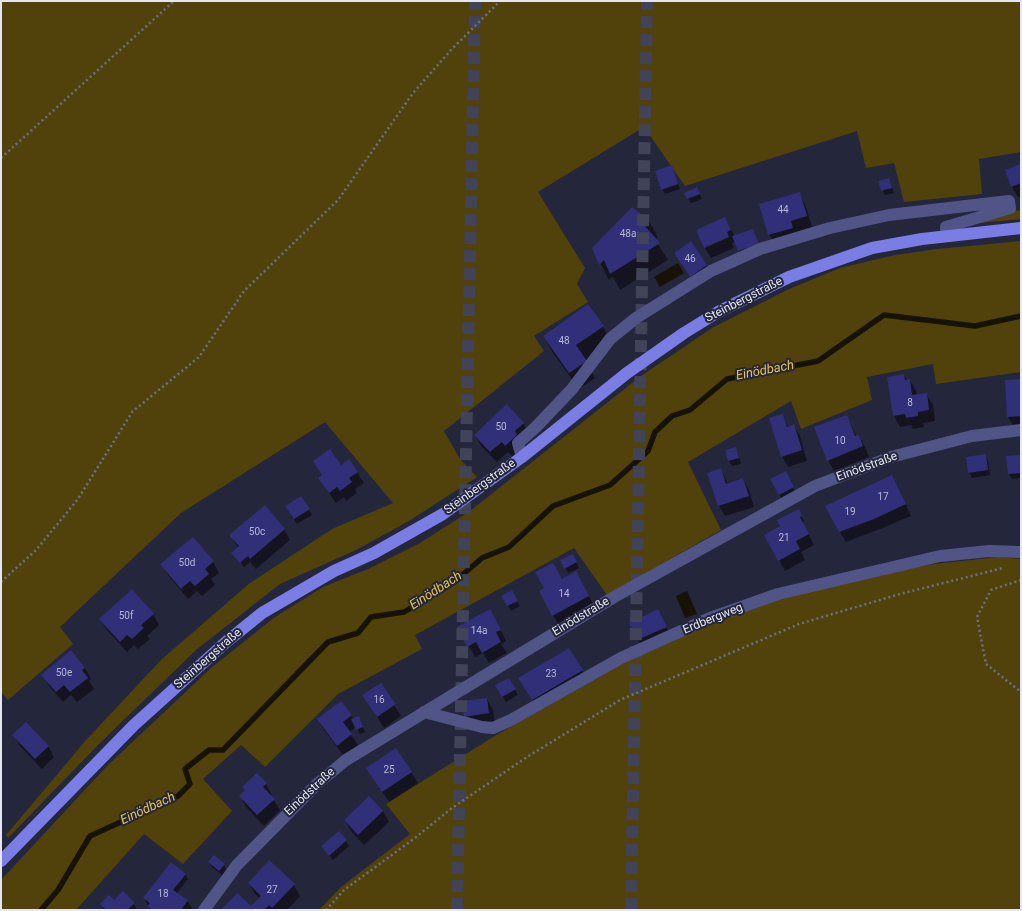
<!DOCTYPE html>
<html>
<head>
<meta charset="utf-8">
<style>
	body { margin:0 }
	#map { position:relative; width:1022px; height:911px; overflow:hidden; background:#24263c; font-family:Roboto,sans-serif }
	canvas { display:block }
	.frame { position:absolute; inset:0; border:2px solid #e4e6f5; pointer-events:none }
</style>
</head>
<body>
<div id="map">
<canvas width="1022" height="911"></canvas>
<div class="frame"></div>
</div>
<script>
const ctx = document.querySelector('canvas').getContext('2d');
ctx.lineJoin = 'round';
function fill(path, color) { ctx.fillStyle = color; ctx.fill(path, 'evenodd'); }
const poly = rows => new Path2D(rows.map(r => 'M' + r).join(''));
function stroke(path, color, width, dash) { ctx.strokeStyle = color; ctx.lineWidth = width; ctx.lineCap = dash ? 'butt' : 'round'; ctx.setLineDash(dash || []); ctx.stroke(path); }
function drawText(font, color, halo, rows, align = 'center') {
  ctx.font = font + ' Roboto,sans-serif'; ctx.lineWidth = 4; ctx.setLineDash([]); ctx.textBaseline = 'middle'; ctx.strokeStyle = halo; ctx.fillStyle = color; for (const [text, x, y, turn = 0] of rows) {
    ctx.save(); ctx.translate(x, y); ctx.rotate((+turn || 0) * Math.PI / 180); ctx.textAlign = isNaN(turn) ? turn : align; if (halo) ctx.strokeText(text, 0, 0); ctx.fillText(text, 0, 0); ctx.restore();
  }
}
fill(poly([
	[1,1,1021,1,1021,152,979,159,982,194,904,202,894,163,866,168,857,131,685,186,644,127,538,192,585,268,577,284,588,302,534,336,544,351,444,431,460,459,477,477,409,521,356,550,280,584,196,650,100,743,8,838,6,835,87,739,162,659,250,583,332,529,393,503,325,422,181,513,60,627,73,644,8,700,1,692],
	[1021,210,1021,219,980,223,1008,212],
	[1021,241,1021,372,936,384,933,364,867,377,872,400,801,429,791,401,688,462,721,530,607,595,574,548,415,635,422,649,338,694,265,767,241,745,203,779,232,811,183,864,144,834,76,910,1,910,1,880,107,766,211,668,275,617,323,587,368,569,420,543,470,511,641,376,712,328,787,290,840,268,895,255,937,249],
	[998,557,1021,559,1021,910,319,910,341,887,410,834,386,804,493,737,624,663,712,623,780,599,917,566]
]), '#51420c');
fill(poly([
	[678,263,684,273,660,287,654,277],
	[687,591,697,614,685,618,676,596]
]), '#161306');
fill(poly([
	[1021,166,1021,196,1018,197,1012,187],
	[672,167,680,189,665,194,662,189],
	[889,179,894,193,885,195,882,190],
	[699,193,702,199,691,203,688,198],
	[799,193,805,204,812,227,796,232,798,239,775,245,769,234],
	[725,218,735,237,753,230,761,249,741,256,735,242,732,243,734,248,711,258,705,248],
	[648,220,658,237,655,240,668,260,620,290,613,277,609,280,593,248],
	[681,264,706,265,712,276,697,287],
	[603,327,612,343,586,361,595,378,579,389,553,353,544,337],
	[904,375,907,380,910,380,916,391,917,396,926,394,933,405,935,421,923,423,924,427,913,429,911,425,900,427,894,416],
	[1006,380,1021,380,1021,428,1015,428,1008,417],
	[783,415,788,427,793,425,800,436,807,461,788,467,782,456],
	[846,416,857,437,859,436,865,447,869,457,834,471,828,460],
	[523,423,530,434,523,446,512,456,508,452,497,462,481,446,475,435],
	[735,448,738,453,741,464,732,466,729,461],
	[985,455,988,461,990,475,972,478,969,472],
	[1021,456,1021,478,1012,479,1009,474],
	[349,460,364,483,355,489,357,493,346,501,344,497,336,503,319,478],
	[721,470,728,484,743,479,749,490,754,507,725,516,719,506],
	[785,472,796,493,782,500,772,479],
	[898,487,911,516,880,529,846,542,840,532],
	[301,497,312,515,297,524,286,506],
	[801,515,804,521,802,522,814,545,801,552,805,560,785,571,779,560,782,527],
	[284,529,290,540,256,569,250,562,244,567,233,553,238,548,231,535],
	[193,538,213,562,219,573,211,579,215,585,202,596,197,591,188,599,168,575,162,564],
	[573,555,579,568,568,573,561,561],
	[575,572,595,607,559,626,540,592],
	[511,591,520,606,511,611,503,596],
	[658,611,672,638,644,651,630,624],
	[153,614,159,625,147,636,150,639,138,649,134,645,127,652,107,630,100,619],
	[496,621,506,641,501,644,507,653,489,663,483,653,475,657,458,627],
	[569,649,588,681,539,710,520,678],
	[70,652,85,668,91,679,89,681,94,689,77,702,71,695,63,702,49,686,43,675],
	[509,679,518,695,506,702,497,685],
	[381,684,401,716,384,728,364,696],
	[487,699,493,710,495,724,471,727,465,716],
	[351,715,353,720,359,717,365,732,360,734,356,727,349,732,358,745,344,756,324,730,318,719],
	[14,735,48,746,54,757,42,769,20,746],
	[367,768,411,772,418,783,389,802],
	[266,784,272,795,271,796,280,810,264,826,246,807,240,796],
	[383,811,389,822,364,845,351,831,345,820],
	[339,832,349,846,333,860,322,847],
	[214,856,224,865,227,870,223,876,212,867,209,862],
	[185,874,188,879,177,893,187,900,193,910,150,910,144,898],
	[249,883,294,885,300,896,287,910,223,910,251,907,260,898,255,894],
	[101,904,134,904,137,910,104,910]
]), '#0007');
stroke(poly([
	[41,910,58,890,90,836,178,796,190,784,185,769,209,750,223,750,328,642,358,633,371,617,404,612,453,583,482,558,509,547,553,506,610,485,648,451,655,432,672,416,690,410,727,379,818,361,884,315,975,326,1021,316]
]), '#161306', 5.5);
fill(poly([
	[1021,164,1021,183,1011,187,1005,170],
	[672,165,678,184,661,190,655,171],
	[889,178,892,188,881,191,878,181],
	[697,187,700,194,687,199,684,193],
	[800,192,807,216,791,221,793,228,768,235,759,204],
	[632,207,649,220,644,225,660,243,610,274,604,260,599,265,592,248],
	[725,217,731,230,727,232,729,237,704,248,696,230],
	[753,229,759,244,738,251,732,236],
	[691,241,707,265,690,277,674,253],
	[588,304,604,326,576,345,587,361,569,373,543,336],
	[904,374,905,380,910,379,912,395,927,393,929,410,918,412,918,416,906,418,905,414,893,416,887,377],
	[1021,379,1021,416,1007,417,1005,380],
	[507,404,524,423,515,431,517,435,505,446,502,442,490,452,474,435],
	[783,414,787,427,794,424,802,450,781,457,769,418],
	[847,415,855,436,859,435,863,446,827,461,814,427],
	[736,447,739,458,728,461,725,450],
	[330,449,341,465,349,459,358,472,349,478,352,482,340,491,337,487,329,493,318,478,322,475,313,461],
	[986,454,988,470,968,473,966,457],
	[1021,455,1021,473,1008,474,1006,456],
	[721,468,726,484,743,478,749,496,718,506,707,473],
	[786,471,794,487,779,495,770,479],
	[892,475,906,504,874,519,839,532,825,506],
	[301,496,310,509,294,519,285,506],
	[265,505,285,529,250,559,248,556,240,563,231,553,239,546,229,535],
	[799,509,802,516,800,517,809,534,796,541,800,549,778,561,764,535,780,526,777,520],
	[193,537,214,561,205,569,209,574,195,586,190,581,181,589,160,564],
	[573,554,577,562,564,569,560,560],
	[553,563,562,579,576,571,589,596,552,616,539,591,544,588,535,572],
	[132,589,154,614,141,625,144,628,132,639,127,635,120,642,99,619],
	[512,590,518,601,507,606,501,596],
	[490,609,501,630,496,632,501,642,482,653,476,642,467,647,457,627],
	[658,609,667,627,637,640,629,623],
	[569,648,583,670,532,700,518,678],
	[71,650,85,668,82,670,88,678,70,692,64,685,56,692,41,675],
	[509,678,516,689,502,697,495,685],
	[381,683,396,704,377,717,362,695],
	[487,698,489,713,464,717,462,701],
	[341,701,352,715,343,722,352,734,337,746,317,719],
	[359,716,363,727,356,730,351,719],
	[26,722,49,746,35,759,12,735],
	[396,748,412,772,382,792,366,768],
	[257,773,267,783,263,787,275,799,257,815,239,796,245,790,242,787],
	[369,796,383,811,358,835,344,820],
	[339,831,347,840,329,856,321,846],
	[214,855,225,864,219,871,208,862],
	[269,860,295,884,272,908,269,905,264,910,221,910,237,893,251,906,261,896,248,883],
	[171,862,186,874,173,890,188,900,181,910,152,910,147,906,150,903,143,898],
	[123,891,135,903,127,910,106,910,100,904,109,895,114,900]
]), '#312f77');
stroke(poly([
	[457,910,475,1],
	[631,910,647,1]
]), '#414358', 12, [12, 6]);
stroke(poly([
	[1,158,174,1],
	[1021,580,991,590,977,617,986,664,1021,692],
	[1,582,36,550,78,499,132,412,199,357,244,291,338,200,413,93,451,50,500,1],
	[326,910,344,890,415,838,452,808,527,757,620,700,799,624,900,594,1003,568]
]), '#6e7083', 2.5, [2, 3]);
stroke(poly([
	[522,457,518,443,536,427,572,389,610,339,636,318,711,271,760,249,830,228,889,215,1009,201,1010,208,946,227,946,236],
	[424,712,482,727,493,728,511,720,621,658,710,618,778,594,940,556,989,551,1021,552],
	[204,910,237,865,317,784,346,760,614,597,815,486,891,457,972,436,1021,430]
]), '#505486', 12);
stroke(poly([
	[1,861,134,725,225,643,262,613,334,571,374,553,443,514,522,457,627,373,684,333,718,312,789,277,872,248,922,239,1021,228]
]), '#797de4', 12);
drawText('10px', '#b7b8d6', null, [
	["44",783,210],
	["48a",628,234],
	["46",690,259],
	["48",564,341],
	["8",910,403],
	["50",501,427],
	["10",840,441],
	["17",883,497],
	["19",850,512],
	["50c",257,532],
	["21",784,538],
	["50d",187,563],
	["14",564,594],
	["50f",126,616],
	["14a",479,631],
	["50e",64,673],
	["23",551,674],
	["16",379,700],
	["25",389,770],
	["27",272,890],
	["18",163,894]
]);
drawText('12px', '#e4e6f5', '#24263c', [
	["Steinbergstraße",744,300,-27],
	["Einödstraße",867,467,-20],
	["Steinbergstraße",480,487,-36],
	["Einödstraße",581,617,-31],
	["Erdbergweg",713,619,-22],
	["Steinbergstraße",208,659,-41],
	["Einödstraße",310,792,-43]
]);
drawText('italic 13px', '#e9c441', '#24263c', [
	["Einödbach",765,371,-11],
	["Einödbach",436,591,-33],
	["Einödbach",148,809,-25]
]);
</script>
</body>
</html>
